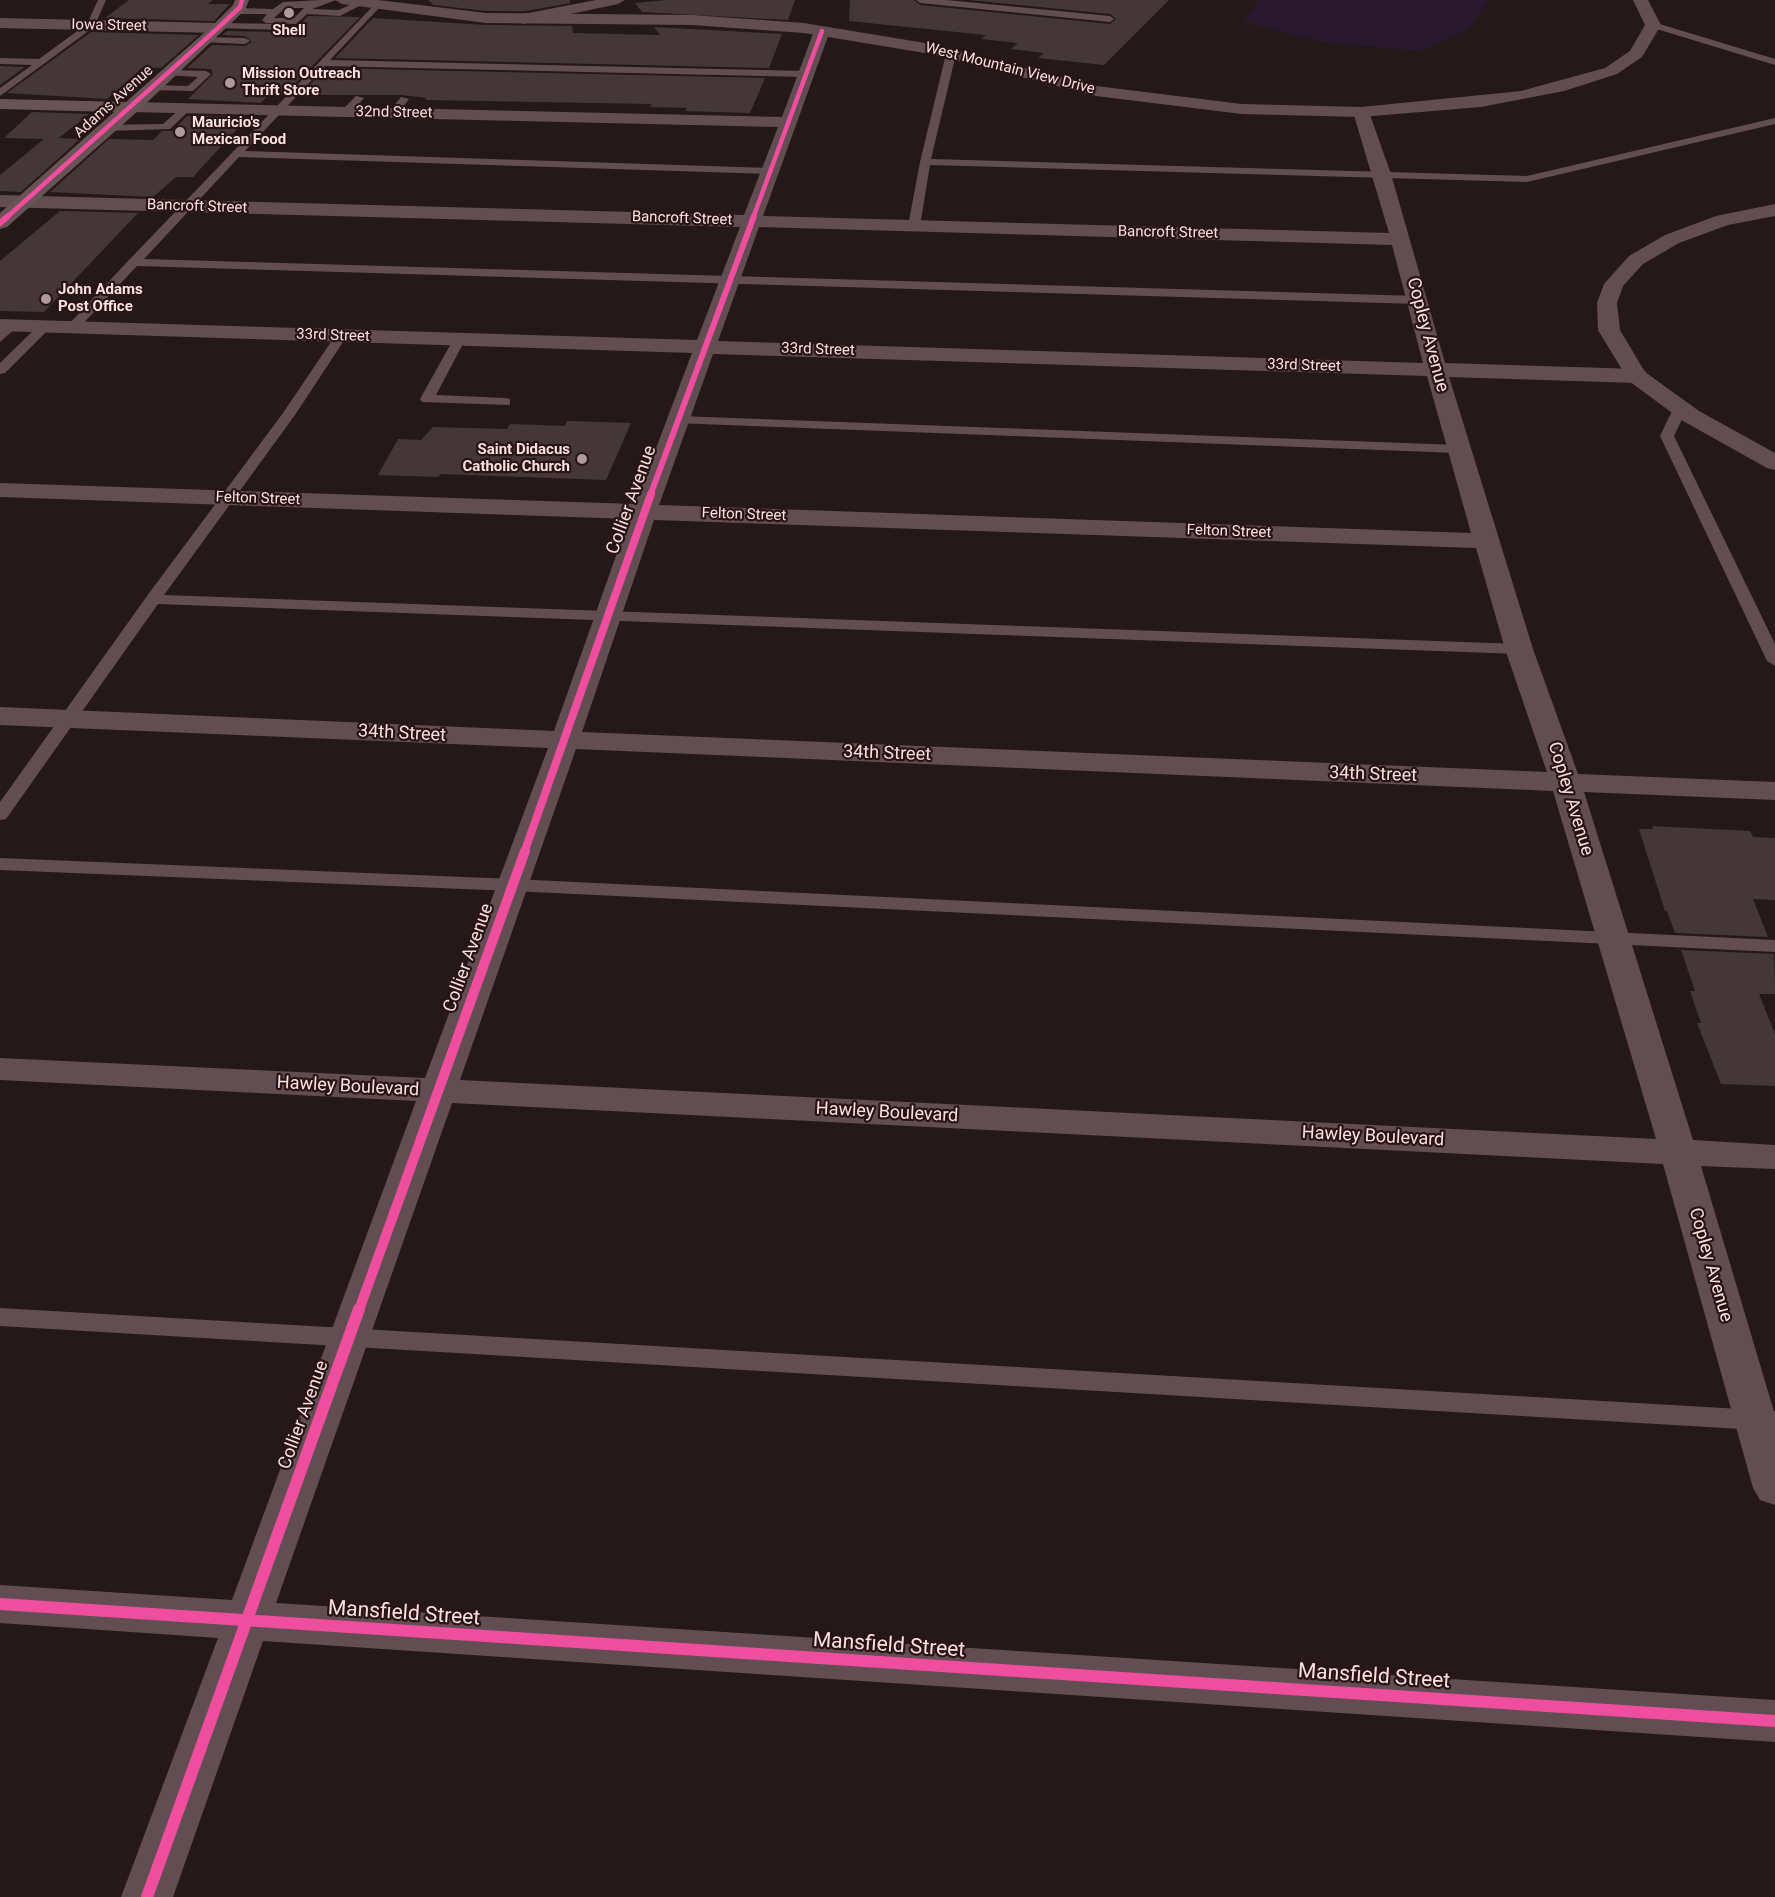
<!DOCTYPE html>
<html>
<head>
<meta charset="utf-8">
<style>
	body { margin:0 }
	canvas { display:block; background:#241819 }
</style>
</head>
<body>
<canvas width="1775" height="1897"></canvas>
<script>
const ctx = document.querySelector('canvas').getContext('2d');
ctx.lineJoin = 'round';
function fill(path, color) { ctx.fillStyle = color; ctx.fill(path, 'evenodd'); }
const poly = rows => new Path2D(rows.map(r => 'M' + r).join(''));
function stroke(path, color, width, dash) { ctx.strokeStyle = color; ctx.lineWidth = width; ctx.lineCap = dash ? 'butt' : 'round'; ctx.setLineDash(dash || []); ctx.stroke(path); }
function drawText(font, color, halo, rows, align = 'center') {
  ctx.font = font + ' Roboto,sans-serif'; ctx.lineWidth = 4.5; ctx.setLineDash([]); ctx.textBaseline = 'middle'; ctx.strokeStyle = halo; ctx.fillStyle = color; for (const [text, x, y, turn = 0] of rows) {
    ctx.save(); ctx.translate(x, y); ctx.rotate((+turn || 0) * Math.PI / 180); ctx.textAlign = isNaN(turn) ? turn : align; if (halo) ctx.strokeText(text, 0, 0); ctx.fillText(text, 0, 0); ctx.restore();
  }
}
fill(poly([
	[1259,0,1489,0,1470,28,1422,51,1321,42,1244,21]
]), '#2a182e');
fill(poly([
	[129,0,213,0,208,4,230,4,214,21,105,18],
	[428,0,570,0,570,3,526,11,486,11,434,5],
	[667,0,795,0,788,20,642,12,635,3],
	[850,0,914,0,920,5,1110,24,1116,19,1110,14,969,0,1169,0,1104,65,1038,58,1044,53,1011,49,1018,43,981,39,986,35,849,21],
	[308,16,360,17,284,95,268,95,261,103,188,99,213,74,211,69,187,68,212,45,245,46,252,42,245,36,222,35,227,31,281,32,288,26,298,26],
	[373,18,486,25,572,26,573,33,660,35,654,27,782,34,769,68,335,58],
	[91,32,199,35,161,68,143,67,107,99,7,93],
	[0,66,25,67,0,85],
	[326,68,765,78,750,113,685,111,687,108,650,107,652,104,425,100,427,98,402,95,300,95],
	[32,112,89,114,59,138,80,139,21,192,0,191,0,175,44,139,4,138],
	[187,116,248,117,193,177,176,177,153,197,50,192,109,139,153,140,162,131,172,131],
	[60,211,138,213,44,312,0,311,0,261],
	[567,421,631,423,606,480,440,474,439,477,378,475,398,439,421,440,433,427,507,429,510,424,565,426],
	[1652,826,1750,831,1753,837,1775,838,1775,900,1753,899,1768,937,1675,933,1667,911,1665,911,1639,829,1653,829],
	[1681,950,1774,954,1775,994,1759,994,1775,1034,1775,1086,1721,1084,1697,1023,1701,1023,1690,991,1695,991]
]), '#453738');
fill(poly([
	[98,0,106,0,94,27,0,96,0,88,32,65,0,64,0,58,39,59,87,24,98,0],
	[321,0,336,0,312,9,339,10,358,1,365,3,340,16,307,14,296,24,266,23,262,20,267,14,236,14,232,11,236,8,273,9,283,2,321,0],
	[285,8,304,8,294,18,274,18,285,8],
	[916,0,946,0,1110,16,1114,19,1110,22,920,3,916,0],
	[376,3,379,4,379,8,330,60,805,71,810,74,805,77,325,66,245,151,770,168,775,171,770,174,239,157,144,259,1418,296,1424,300,1418,304,137,266,76,331,68,331,68,325,129,260,376,3],
	[1653,22,1775,59,1775,65,1650,27,1649,25,1653,22],
	[221,23,281,24,286,27,281,30,218,28,218,24,221,23],
	[205,37,245,38,250,41,245,44,202,42,202,38,205,37],
	[951,51,956,54,931,159,1527,176,1775,118,1775,124,1527,182,930,165,920,226,914,229,908,226,920,162,946,54,951,51],
	[169,70,206,71,211,74,193,91,149,90,147,88,152,85,188,86,198,77,166,75,164,73,169,70],
	[356,96,364,98,350,114,342,114,342,110,356,96],
	[401,97,409,99,397,115,389,115,388,113,401,97],
	[183,106,192,108,170,129,107,131,102,128,107,125,163,124,183,106],
	[12,322,18,326,0,342,0,331,12,322],
	[44,323,48,324,48,330,5,373,0,374,0,363,40,324,44,323],
	[341,332,347,336,295,415,164,595,1519,644,1527,649,1519,654,158,604,6,819,0,820,0,802,147,596,283,413,337,333,341,332],
	[459,336,465,340,436,395,505,398,510,399,510,405,422,402,420,399,453,340,459,336],
	[1680,405,1687,409,1674,436,1775,644,1775,666,1767,661,1660,436,1673,409,1680,405],
	[679,416,1458,445,1465,449,1458,453,674,423,674,417,679,416],
	[0,858,513,879,1775,940,1775,952,513,891,0,870,0,858],
	[0,1308,1775,1411,1775,1431,0,1326,0,1308]
]), '#624e52');
fill(poly([
	[596,0,625,0,618,4,523,24,515,19,523,14,596,0],
	[0,18,218,23,226,28,218,33,0,28,0,18],
	[822,26,830,31,763,216,1389,233,1353,112,1361,107,1369,112,1391,174,1445,363,1637,369,1645,371,1648,376,1645,381,1637,383,1449,377,1533,649,1578,774,1775,782,1775,800,1584,792,1693,1140,1775,1145,1775,1169,1701,1166,1775,1415,1775,1505,1760,1500,1753,1488,1663,1164,452,1103,276,1603,1775,1700,1775,1742,263,1641,173,1897,121,1897,218,1638,0,1623,0,1585,232,1600,416,1101,0,1080,0,1058,425,1078,548,748,0,725,0,707,554,731,629,519,0,497,0,483,635,504,692,353,0,331,0,319,697,340,740,227,0,207,0,195,744,215,778,127,132,112,124,107,132,102,782,117,814,31,822,26],
	[759,227,1392,245,1423,363,718,341,759,227],
	[713,354,1427,376,1471,533,659,505,713,354],
	[654,520,1476,548,1505,649,1547,772,582,732,654,520],
	[576,749,1553,791,1656,1139,460,1080,576,749]
]), '#624e52');
fill(poly([
	[335,0,378,0,486,13,692,15,804,23,931,44,1096,86,1242,104,1361,107,1521,91,1605,68,1630,51,1645,25,1633,0,1648,0,1661,25,1642,57,1617,74,1564,91,1481,107,1361,117,1242,114,1096,96,931,54,804,33,692,25,486,23,342,4,335,0],
	[1775,204,1775,216,1728,225,1679,243,1643,264,1623,286,1617,303,1620,330,1645,372,1699,411,1775,453,1775,470,1767,468,1683,421,1629,381,1598,330,1597,303,1604,284,1629,256,1665,235,1716,216,1775,204]
]), '#624e52');
fill(poly([
	[235,0,249,0,245,10,138,111,7,227,0,229,0,213,114,112,0,109,0,99,126,102,213,25,233,5,235,0]
]), '#685355');
stroke(poly([
	[6,218,218,28,240,7,242,0],
	[753,218,822,31]
]), '#ef4d9e', 4.5);
stroke(poly([
	[0,223,8,216],
	[650,496,754,216]
]), '#ef4d9e', 6);
stroke(poly([
	[524,853,651,494]
]), '#ef4d9e', 8);
stroke(poly([
	[359,1310,525,851]
]), '#ef4d9e', 10);
stroke(poly([
	[0,1604,1775,1721],
	[147,1897,359,1309]
]), '#ef4d9e', 12);
for (const [x, y, r, color] of [
	[289,13,6,"#b0999b"],
	[230,83,6,"#b0999b"],
	[180,132,6,"#b0999b"],
	[46,299,6,"#b0999b"],
	[582,459,6,"#b0999b"]
]) { const dot = new Path2D(); dot.arc(x, y, r, 0, 2 * Math.PI); ctx.fillStyle = color; ctx.fill(dot); stroke(dot, '#281415', 2); }
drawText('15px', '#fbdfe1', '#281415', [
	["Iowa Street",109,26,1],
	["West Mountain View Drive",1010,69,14],
	["Adams Avenue",114,102,-42],
	["32nd Street",394,113,1],
	["Bancroft Street",197,207,2],
	["Bancroft Street",682,219,2],
	["Bancroft Street",1168,233,1],
	["33rd Street",333,336,2],
	["33rd Street",818,350,2],
	["33rd Street",1304,366,2],
	["Felton Street",258,499,2],
	["Felton Street",744,515,2],
	["Felton Street",1229,532,2]
]);
drawText('bold 15px', '#fbdfe1', '#281415', [
	["Shell",289,31,"center"],
	["Mission Outreach",242,74],
	["Thrift Store",242,91],
	["Mauricio's",192,123],
	["Mexican Food",192,140],
	["John Adams",58,290],
	["Post Office",58,307],
	["Saint Didacus",570,450,"right"],
	["Catholic Church",570,467,"right"]
], 'left');
drawText('18px', '#fbdfe1', '#281415', [
	["Copley Avenue",1427,335,75],
	["Collier Avenue",632,500,-70],
	["34th Street",402,734,3],
	["34th Street",887,754,2],
	["34th Street",1373,775,2],
	["Copley Avenue",1570,799,73],
	["Collier Avenue",469,958,-70],
	["Hawley Boulevard",348,1087,3],
	["Hawley Boulevard",887,1113,3],
	["Hawley Boulevard",1373,1137,3],
	["Copley Avenue",1710,1265,74],
	["Collier Avenue",304,1415,-70]
]);
drawText('21px', '#fbdfe1', '#281415', [
	["Mansfield Street",404,1614,4],
	["Mansfield Street",889,1646,4],
	["Mansfield Street",1374,1677,4]
]);
</script>
</body>
</html>
